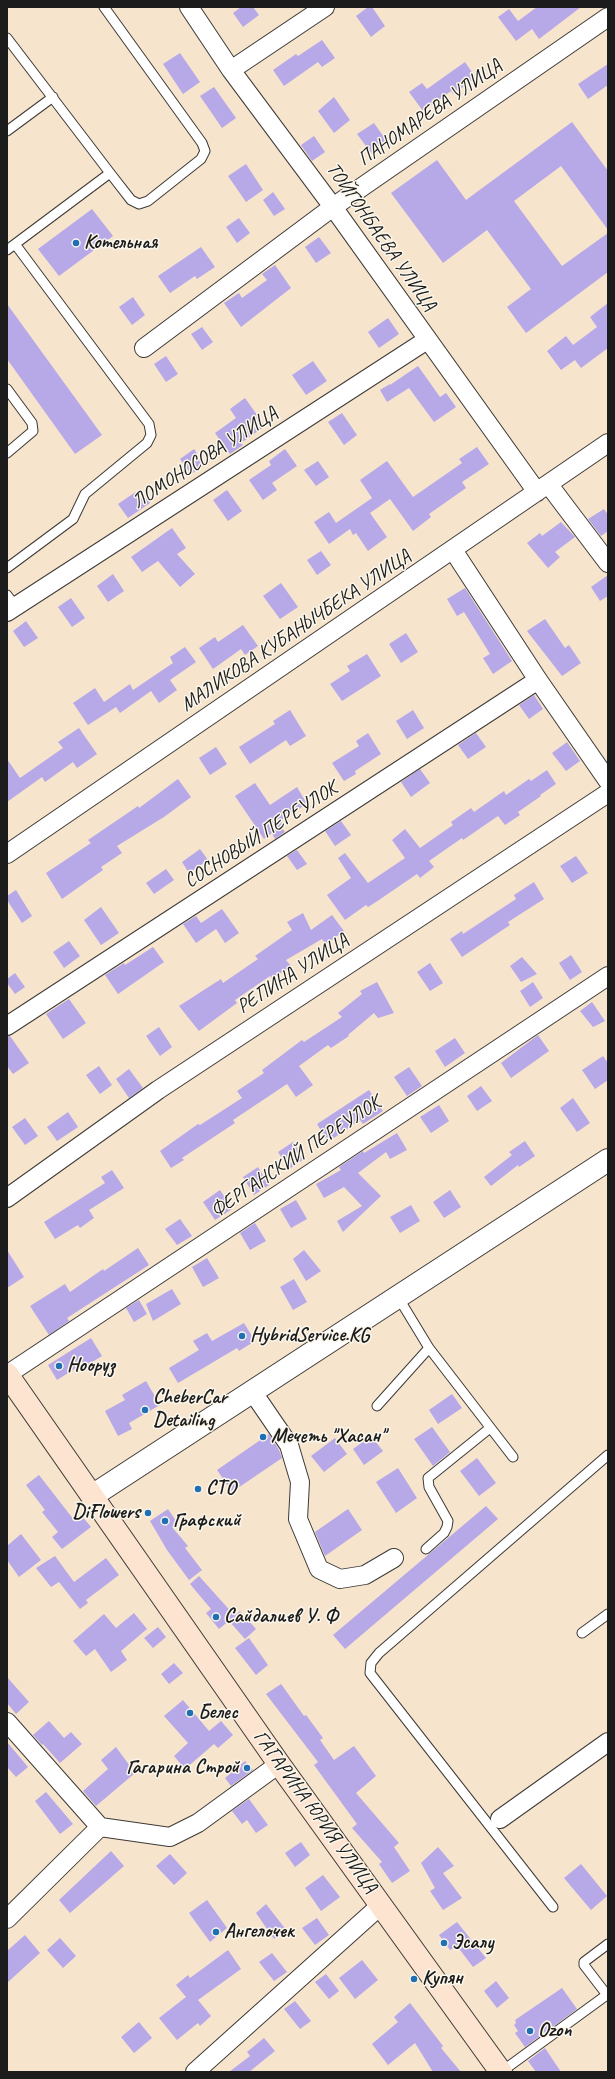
<!DOCTYPE html>
<html>
<head>
<meta charset="utf-8">
<style>
	body { margin:0 }
	#map { position:relative; width:615px; height:2079px; overflow:hidden; background:#f7e4cd; font-family:Caveat,sans-serif }
	canvas { display:block }
	.frame { position:absolute; inset:0; border:8px solid #1c1c1c; pointer-events:none }
</style>
</head>
<body>
<div id="map">
<canvas width="615" height="2079"></canvas>
<div class="frame"></div>
</div>
<script>
const ctx = document.querySelector('canvas').getContext('2d');
ctx.lineJoin = 'round';
function fill(path, color) { ctx.fillStyle = color; ctx.fill(path, 'evenodd'); }
const poly = rows => new Path2D(rows.map(r => 'M' + r).join(''));
function stroke(path, color, width, dash) { ctx.strokeStyle = color; ctx.lineWidth = width; ctx.lineCap = dash ? 'butt' : 'round'; ctx.setLineDash(dash || []); ctx.stroke(path); }
function drawText(font, color, halo, rows, align = 'center') {
  ctx.font = font + ' Caveat,sans-serif'; ctx.lineWidth = 3; ctx.setLineDash([]); ctx.textBaseline = 'middle'; ctx.strokeStyle = halo; ctx.fillStyle = color; for (const [text, x, y, turn = 0] of rows) {
    ctx.save(); ctx.translate(x, y); ctx.rotate((+turn || 0) * Math.PI / 180); ctx.textAlign = isNaN(turn) ? turn : align; if (halo) ctx.strokeText(text, 0, 0); ctx.fillText(text, 0, 0); ctx.restore();
  }
}
fill(poly([
	[241,7,253,7,259,15,243,27,233,13],
	[368,7,372,7,385,26,371,37,356,16],
	[537,7,581,7,539,39,532,29,516,41,498,17,509,9,518,21],
	[322,40,335,58,322,67,318,62,284,86,273,70,296,54,298,56],
	[180,53,200,82,183,94,163,64],
	[465,62,476,78,453,94,451,91,423,111,409,92,422,83,427,89],
	[608,64,608,85,588,99,578,84],
	[214,87,236,118,222,128,200,96],
	[334,97,350,120,334,133,318,111],
	[572,122,608,171,608,230,561,166,514,201,562,266,608,233,608,272,526,333,507,307,531,289,487,230,443,263,391,193,437,160,466,200],
	[374,123,388,143,372,154,357,134],
	[314,136,325,152,312,161,301,145],
	[246,164,263,190,246,202,228,176],
	[273,192,285,209,274,216,263,200],
	[92,209,113,236,59,276,38,249],
	[239,218,250,233,237,243,226,227],
	[319,237,331,253,316,263,305,247],
	[201,247,215,267,197,279,195,276,170,293,158,276],
	[275,265,291,288,241,327,224,303,239,293,242,298,267,280,262,274],
	[133,297,145,315,132,325,119,307],
	[608,303,608,348,581,368,575,360,561,370,547,351,566,336,573,345,597,327,590,317],
	[7,304,102,435,75,454,7,359],
	[388,318,399,334,379,348,368,332],
	[202,327,213,342,202,350,191,334],
	[166,356,178,374,166,382,154,364],
	[313,361,327,381,306,395,292,375],
	[418,366,440,397,446,393,456,407,434,422,409,388,387,402,380,390,390,384,390,385],
	[245,398,265,426,241,443,243,445,230,454,215,433,236,418,230,409],
	[342,413,357,435,344,445,328,422],
	[477,447,489,464,462,482,466,488,429,514,431,517,413,531,390,499,370,513,387,537,368,551,356,533,353,535,350,529,329,544,314,522,329,512,336,523,372,498,360,480,387,461,413,497,462,463,459,459],
	[194,449,205,465,191,474,180,459],
	[285,449,297,466,272,483,277,490,263,500,249,480,271,465,269,461],
	[318,461,329,477,316,486,304,470],
	[140,489,150,503,128,518,118,504],
	[227,490,242,511,228,521,213,500],
	[604,509,608,515,608,531,601,536,588,519],
	[561,522,575,537,555,552,560,557,548,568,527,543,540,533,542,536],
	[172,528,186,548,177,554,195,574,180,587,158,561,142,572,131,557],
	[321,551,331,565,317,575,307,560],
	[113,574,124,591,108,602,97,586],
	[608,575,608,596,600,601,591,587],
	[281,583,298,607,280,619,263,596],
	[465,588,512,661,493,674,483,658,490,654,464,612,457,616,447,599],
	[71,598,85,618,72,627,58,607],
	[545,619,565,648,569,645,581,663,562,676,527,631],
	[26,621,38,638,24,647,13,631],
	[243,625,258,646,245,655,241,649,213,669,199,648,215,637,218,642],
	[406,633,418,652,401,663,389,644],
	[185,647,196,662,170,680,177,690,159,703,151,691,120,713,116,707,88,725,73,703,95,688,104,702,130,684,133,690,173,663,170,657],
	[367,654,381,676,342,701,330,684,350,671,347,666],
	[534,695,543,709,529,719,519,705],
	[290,710,306,736,290,746,286,740,250,764,239,747,275,724,273,721],
	[413,710,424,728,407,739,396,721],
	[79,728,97,754,77,768,73,762,45,782,42,777,7,802,7,759,20,778,63,748,58,742],
	[368,733,381,754,355,771,356,774,344,781,332,763,359,746,356,741],
	[476,733,486,747,468,759,458,745],
	[567,742,580,761,566,771,552,753],
	[216,747,227,764,210,775,199,758],
	[420,769,430,783,411,797,401,782],
	[547,770,556,784,540,795,541,796,518,812,520,815,505,825,498,816,463,840,462,838,429,861,434,867,420,878,417,874,376,902,368,907,366,905,345,920,327,895,351,878,338,858,345,853,368,883,405,858,392,840,405,829,420,848,453,825,451,822,471,808,474,812,504,791,506,795,529,779,531,781],
	[178,779,191,797,164,817,117,846,122,853,101,867,103,870,62,899,46,873,91,843,88,840,138,806,139,808],
	[255,783,270,805,297,787,307,804,281,820,284,825,281,827,285,832,275,839,272,833,264,839,235,796],
	[341,821,351,835,335,846,325,831],
	[200,849,208,860,189,873,182,862],
	[297,850,307,864,297,870,287,856],
	[576,856,588,873,572,883,560,866],
	[166,869,174,880,154,894,146,883],
	[534,882,544,899,508,922,510,925,462,957,450,939,462,931,463,934,516,899,514,895],
	[16,890,32,916,22,923,7,900,7,896],
	[101,907,119,933,101,945,84,920],
	[222,909,239,933,225,943,216,929,196,943,183,924,196,916,201,923],
	[303,913,311,930,332,915,344,931,326,944,322,939,286,960,291,966,272,979,270,976,235,1000,237,1003,199,1031,179,1006,221,979,223,983,258,959,255,956,292,930,287,922],
	[69,941,80,956,64,968,53,952],
	[153,947,164,962,118,994,105,975,124,963,125,965],
	[571,955,582,972,570,980,559,963],
	[522,957,537,974,521,982,510,966],
	[430,963,443,983,430,991,417,972],
	[15,973,25,987,15,994,7,983,7,979],
	[377,982,394,1013,378,1018,374,1013,348,1035,349,1036,331,1048,328,1045,299,1066,313,1085,296,1097,287,1084,233,1120,235,1123,182,1158,184,1160,171,1168,160,1151,198,1124,200,1125,242,1098,237,1091,264,1073,262,1070,302,1040,304,1042,342,1017,338,1013,362,994,360,991],
	[533,982,543,998,530,1007,520,991],
	[69,999,86,1023,63,1039,46,1014],
	[592,1002,605,1021,593,1027,580,1011],
	[159,1027,172,1047,160,1056,146,1036],
	[538,1035,549,1051,511,1078,501,1063],
	[7,1036,10,1036,29,1063,13,1074,7,1066],
	[455,1038,465,1053,445,1067,435,1051],
	[603,1056,608,1063,608,1080,595,1089,582,1070],
	[99,1066,112,1085,100,1094,86,1075],
	[409,1067,422,1086,407,1096,394,1077],
	[129,1069,143,1088,129,1098,116,1079],
	[481,1086,492,1101,477,1111,467,1096],
	[369,1090,383,1111,363,1124,360,1120,328,1142,317,1124],
	[573,1098,590,1123,577,1132,560,1108],
	[439,1105,449,1121,431,1133,420,1117],
	[68,1112,78,1127,57,1141,47,1127],
	[25,1118,38,1136,25,1145,12,1127],
	[397,1133,407,1150,390,1159,386,1152,358,1173,381,1196,343,1232,337,1221,362,1206,344,1187,324,1198,316,1184,341,1170,339,1167,363,1151,364,1153],
	[525,1141,535,1156,519,1167,518,1165,491,1186,484,1177,512,1155,509,1152],
	[293,1142,304,1159,289,1169,278,1152],
	[258,1167,269,1185,254,1195,243,1177],
	[112,1170,124,1188,89,1210,94,1218,80,1228,78,1225,55,1239,44,1222,105,1183,101,1177],
	[220,1190,232,1209,215,1220,203,1202],
	[450,1190,461,1207,444,1218,433,1202],
	[296,1200,307,1219,291,1228,280,1209],
	[411,1205,420,1221,400,1233,390,1217],
	[180,1219,192,1236,177,1245,165,1229],
	[255,1223,266,1241,250,1250,240,1233],
	[138,1248,149,1265,67,1318,69,1321,49,1335,30,1306,65,1284,70,1292,103,1269,104,1271],
	[7,1250,24,1277,7,1288],
	[304,1250,321,1271,306,1281,293,1259],
	[207,1258,219,1278,203,1287,192,1267],
	[294,1279,307,1302,293,1310,280,1287],
	[172,1289,181,1304,153,1321,146,1304],
	[139,1300,147,1314,134,1322,126,1308],
	[244,1323,255,1341,239,1351,237,1348,178,1383,169,1368,199,1350,193,1341,207,1333,212,1341],
	[91,1338,102,1356,82,1368,81,1365,57,1380,48,1365],
	[146,1381,160,1405,129,1423,132,1429,118,1436,105,1411,125,1400,122,1395],
	[452,1394,462,1408,438,1424,429,1410],
	[432,1427,450,1452,433,1466,414,1439],
	[269,1434,279,1450,282,1458,232,1492,217,1470],
	[371,1436,383,1451,364,1465,353,1449],
	[335,1438,347,1454,324,1472,311,1456],
	[477,1458,496,1483,479,1496,460,1471],
	[398,1468,417,1498,396,1513,376,1482],
	[39,1475,74,1520,81,1515,91,1527,62,1549,52,1537,58,1532,42,1512,45,1510,26,1485],
	[486,1506,498,1519,345,1649,333,1635],
	[168,1509,178,1524,172,1527,188,1546,185,1548,202,1570,189,1580,167,1550,150,1521],
	[348,1509,362,1530,325,1556,315,1532],
	[21,1534,41,1560,19,1577,7,1560,7,1546],
	[55,1556,74,1582,106,1558,119,1575,86,1600,88,1603,80,1609,59,1582,51,1587,36,1568],
	[199,1576,235,1616,219,1629,206,1613,211,1609,190,1584],
	[240,1611,256,1629,245,1639,229,1621],
	[134,1613,147,1629,121,1651,127,1660,111,1672,95,1649,86,1656,73,1641,104,1614,116,1628],
	[158,1627,166,1637,153,1648,144,1638],
	[249,1638,268,1665,256,1675,235,1648],
	[174,1663,183,1673,169,1684,161,1674],
	[7,1677,29,1702,16,1714,7,1703],
	[281,1684,304,1716,306,1715,323,1738,320,1740,334,1760,354,1746,376,1776,356,1793,399,1843,394,1847,410,1871,392,1883,379,1864,382,1862,352,1828,357,1824,314,1765,318,1762,266,1694],
	[183,1700,209,1731,221,1721,233,1735,218,1748,214,1744,185,1769,174,1756,188,1743,164,1716],
	[49,1721,64,1738,71,1732,82,1744,60,1763,43,1744,42,1745,33,1735],
	[7,1742,28,1767,16,1777,7,1767],
	[116,1747,135,1773,96,1806,83,1791,108,1769,101,1760],
	[245,1761,253,1770,231,1786,225,1778],
	[46,1792,73,1824,60,1834,35,1801],
	[249,1799,268,1825,256,1833,247,1820,242,1824,232,1811],
	[301,1842,310,1855,295,1867,285,1853],
	[438,1847,454,1866,443,1873,462,1898,443,1910,430,1891,435,1888,421,1863],
	[111,1851,124,1866,70,1913,59,1900],
	[170,1854,187,1873,174,1885,156,1866],
	[581,1864,607,1896,591,1910,564,1878],
	[323,1875,340,1897,321,1911,305,1888],
	[207,1900,227,1928,210,1942,189,1913],
	[266,1904,287,1931,274,1939,256,1913],
	[317,1918,329,1935,315,1945,302,1928],
	[457,1922,486,1958,473,1967,457,1946,450,1950,439,1935],
	[25,1935,40,1953,7,1983,7,1951],
	[60,1938,76,1956,63,1968,47,1950],
	[228,1950,241,1969,198,2000,211,2016,200,2026,198,2023,177,2040,159,2018,186,1997,176,1985,188,1975,190,1978],
	[272,1953,287,1972,274,1981,259,1962],
	[362,1960,378,1980,355,1999,339,1978],
	[326,1974,339,1991,329,1999,315,1982],
	[496,1981,509,1998,497,2008,484,1991],
	[562,1988,577,2009,525,2047,515,2033,518,2031,514,2025,516,2023,515,2020],
	[295,2001,311,2021,300,2029,284,2009],
	[410,2003,443,2046,441,2048,461,2072,433,2072,415,2043,388,2065,372,2044,398,2022,394,2017],
	[139,2022,152,2038,134,2053,121,2037],
	[264,2038,275,2051,249,2072,229,2072,250,2056,247,2052],
	[545,2048,561,2072,536,2072,528,2061]
]), '#b7a8e8');
const service = poly([
	[7,38,110,173,131,200,139,204,148,201,201,159,205,151,202,143,104,7],
	[7,131,53,97],
	[7,250,110,173],
	[7,389,32,423,33,431,7,453],
	[7,568,73,519,85,494,147,443,151,435,149,424,15,244],
	[7,595,16,607],
	[398,1297,429,1348,513,1457],
	[377,1406,429,1348],
	[426,1549,444,1533,447,1527,448,1521,429,1487,428,1478,490,1428],
	[582,1633,608,1614],
	[553,1907,370,1673,371,1663,379,1653,608,1455],
	[607,1995,584,1965,584,1962,608,1944],
	[501,2072,608,1994]
]);
const minor = poly([
	[189,7,231,70,333,207,537,492],
	[231,70,325,7],
	[144,348,333,207,608,17],
	[549,485,608,563],
	[453,550,538,680,608,781],
	[7,612,427,340],
	[7,854,608,443],
	[7,1026,538,680],
	[7,1198,158,1090,608,793],
	[8,1374,608,976],
	[252,1391,289,1445,300,1482,298,1519,319,1569,340,1579,365,1575,394,1558],
	[7,1722,100,1827,7,1919],
	[500,1819,608,1742],
	[100,1827,170,1837,198,1823,279,1764],
	[195,2072,381,1905]
]);
const tertiary = poly([
	[92,1496,608,1160]
]);
const secondary = poly([
	[7,1374,279,1764,501,2072]
]);
stroke(service, '#3d3a37', 11);
stroke(minor, '#3d3a37', 20);
stroke(tertiary, '#3d3a37', 24);
stroke(secondary, '#3d3a37', 24);
stroke(service, '#fff', 9);
stroke(minor, '#fff', 18);
stroke(tertiary, '#fff', 22);
stroke(secondary, '#fde4d0', 22);
for (const [x, y, r, color] of [
	[76,243,4,"#1f6fb2"],
	[242,1336,4,"#1f6fb2"],
	[59,1366,4,"#1f6fb2"],
	[145,1410,4,"#1f6fb2"],
	[263,1437,4,"#1f6fb2"],
	[198,1489,4,"#1f6fb2"],
	[148,1513,4,"#1f6fb2"],
	[165,1521,4,"#1f6fb2"],
	[216,1617,4,"#1f6fb2"],
	[190,1713,4,"#1f6fb2"],
	[247,1768,4,"#1f6fb2"],
	[216,1932,4,"#1f6fb2"],
	[444,1943,4,"#1f6fb2"],
	[414,1979,4,"#1f6fb2"],
	[530,2031,4,"#1f6fb2"]
]) { const dot = new Path2D(); dot.arc(x, y, r, 0, 2 * Math.PI); ctx.fillStyle = color; ctx.fill(dot); stroke(dot, '#fbf7ec', 1.5); }
drawText('20px', '#1c1c1c', '#fbf7ec', [
	["ПАНОМАРЕВА УЛИЦА",430,113,-35],
	["ТОЙГОНБАЕВА УЛИЦА",381,237,55],
	["ЛОМОНОСОВА УЛИЦА",205,458,-33],
	["МАЛИКОВА КУБАНЫЧБЕКА УЛИЦА",296,631,-34],
	["СОСНОВЫЙ ПЕРЕУЛОК",261,835,-33],
	["РЕПИНА УЛИЦА",293,974,-33],
	["ФЕРГАНСКИЙ ПЕРЕУЛОК",296,1157,-34],
	["ГАГАРИНА ЮРИЯ УЛИЦА",315,1812,54]
]);
drawText('bold 20px', '#1c1c1c', '#fbf7ec', [
	["Котельная",84,243],
	["HybridService.KG",250,1336],
	["Нооруз",67,1366],
	["CheberCar",153,1398],
	["Detailing",153,1421],
	["Мечеть \"Хасан\"",271,1437],
	["СТО",206,1489],
	["DiFlowers",140,1513,"right"],
	["Графский",173,1521],
	["Сайдалиев У. Ф",224,1617],
	["Белес",198,1713],
	["Гагарина Строй",239,1768,"right"],
	["Ангелочек",224,1932],
	["Эсалу",452,1943],
	["Купян",422,1979],
	["Ozon",538,2031]
], 'left');
</script>
</body>
</html>
